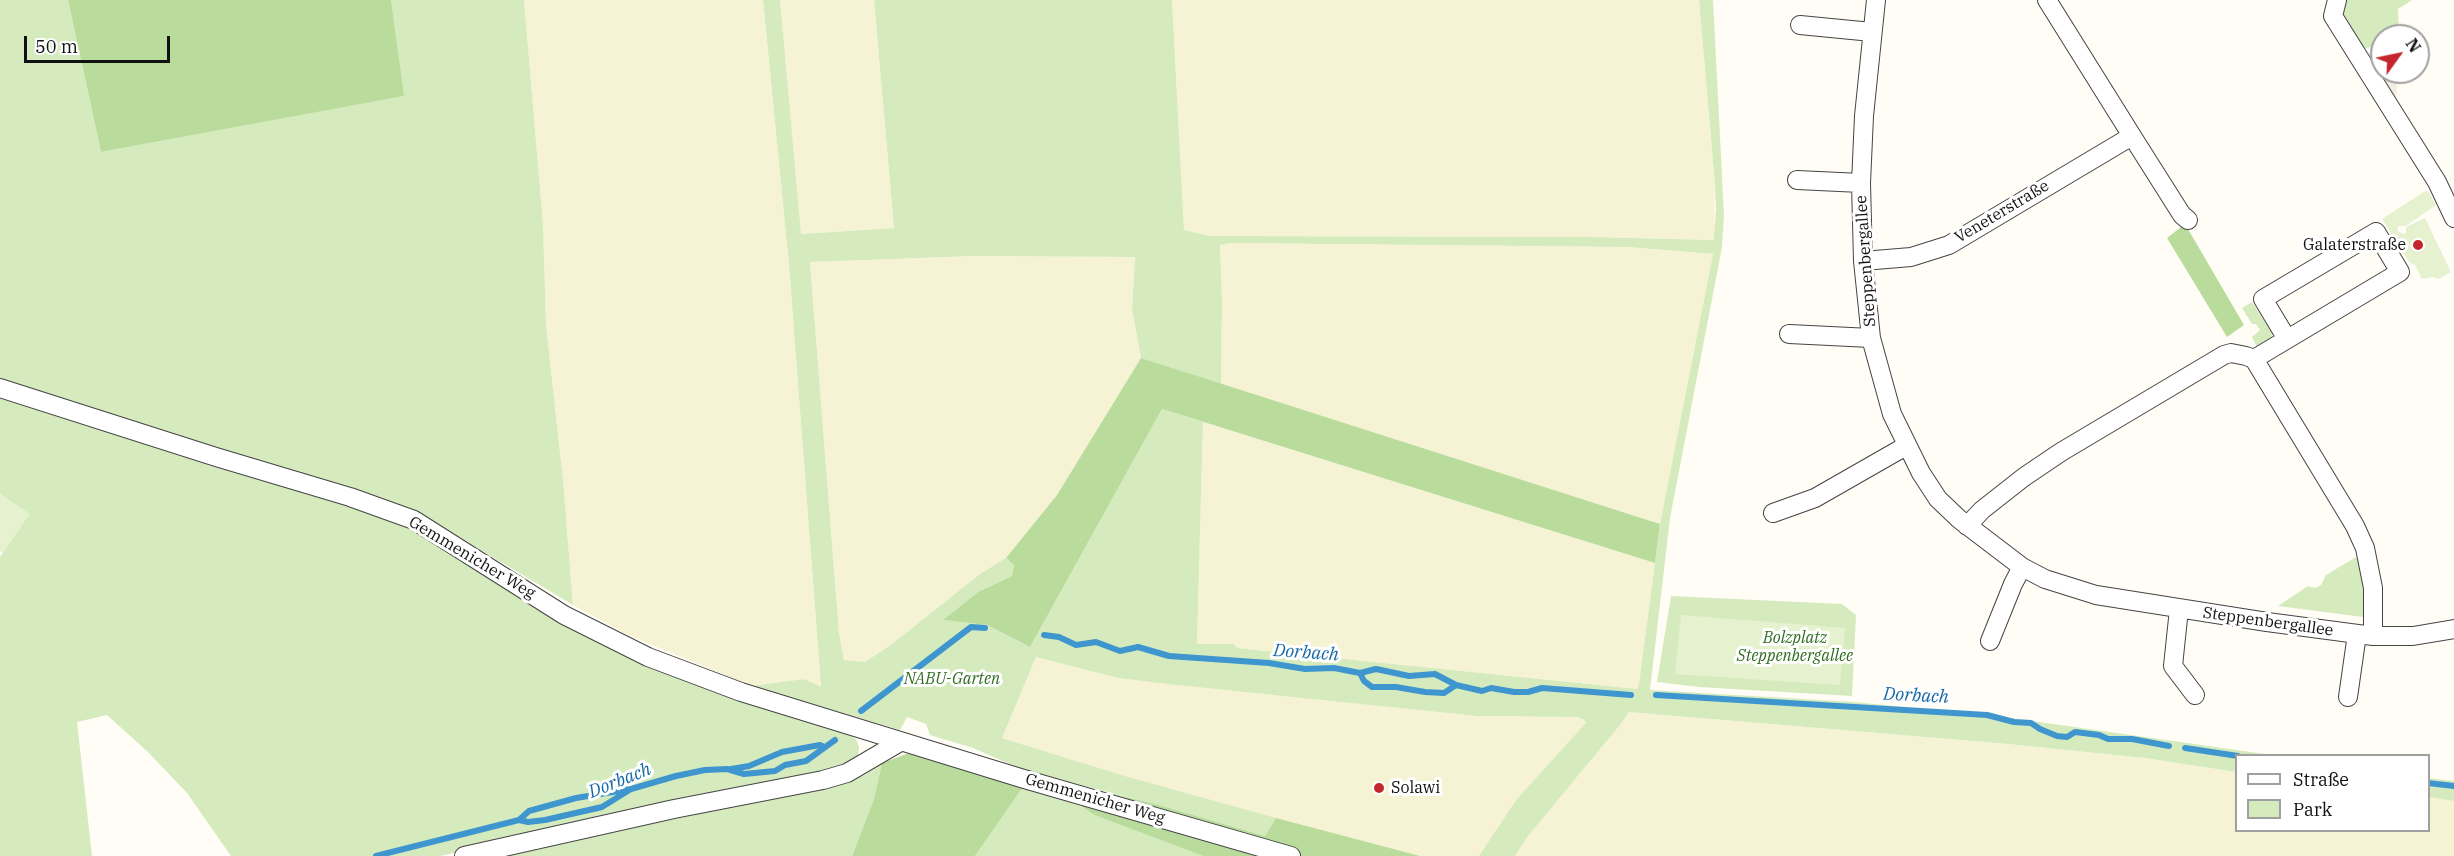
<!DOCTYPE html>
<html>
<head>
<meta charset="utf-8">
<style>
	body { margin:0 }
	#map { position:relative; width:2454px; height:856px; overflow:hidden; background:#fffdf5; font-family:"IBM Plex Serif",serif }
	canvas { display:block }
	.legend { position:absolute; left:2235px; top:754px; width:195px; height:78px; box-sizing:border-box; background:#fff; border:2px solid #a0a0a0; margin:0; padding:8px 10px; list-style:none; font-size:18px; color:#111 }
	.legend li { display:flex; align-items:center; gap:12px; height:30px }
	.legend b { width:30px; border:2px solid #a0a0a0 }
	.north { position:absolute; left:2370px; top:24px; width:60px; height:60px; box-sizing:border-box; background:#fff; border:2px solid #a0a0a0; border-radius:50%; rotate:57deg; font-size:16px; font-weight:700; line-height:24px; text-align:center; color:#111 }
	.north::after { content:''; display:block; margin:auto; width:21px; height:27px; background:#c4262e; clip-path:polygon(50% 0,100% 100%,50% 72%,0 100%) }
	.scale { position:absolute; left:24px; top:36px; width:146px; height:27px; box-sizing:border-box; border:3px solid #111; border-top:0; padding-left:8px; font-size:18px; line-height:21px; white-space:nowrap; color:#111; -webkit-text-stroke:4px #fff; paint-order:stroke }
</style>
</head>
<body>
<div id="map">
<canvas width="2454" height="856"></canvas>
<ul class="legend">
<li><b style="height:8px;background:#fff"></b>Straße</li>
<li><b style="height:16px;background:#d5ebbd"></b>Park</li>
</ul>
<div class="north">N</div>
<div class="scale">50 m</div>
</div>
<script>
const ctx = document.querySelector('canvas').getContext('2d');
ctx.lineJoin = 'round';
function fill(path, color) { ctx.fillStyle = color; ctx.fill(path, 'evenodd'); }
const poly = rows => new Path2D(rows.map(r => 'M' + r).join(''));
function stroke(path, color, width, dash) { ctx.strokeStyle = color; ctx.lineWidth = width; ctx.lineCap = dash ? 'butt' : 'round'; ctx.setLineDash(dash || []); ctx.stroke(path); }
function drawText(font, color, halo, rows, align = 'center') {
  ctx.font = font + ' "IBM Plex Serif",serif'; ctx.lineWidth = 6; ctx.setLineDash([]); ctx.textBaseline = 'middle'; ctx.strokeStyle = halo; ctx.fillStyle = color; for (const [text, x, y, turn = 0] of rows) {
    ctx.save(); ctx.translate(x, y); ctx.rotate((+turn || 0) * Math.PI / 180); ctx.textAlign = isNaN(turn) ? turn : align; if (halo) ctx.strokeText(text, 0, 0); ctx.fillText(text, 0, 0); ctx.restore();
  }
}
fill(poly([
	[524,0,763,0,789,265,821,688,804,679,752,686,628,635,573,605,563,480,546,325,543,224],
	[780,0,874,0,894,228,800,234],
	[1172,0,1699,0,1714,173,1715,240,1591,237,1210,236,1184,230],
	[1231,243,1628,247,1713,254,1660,524,1221,384,1222,302,1220,244],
	[973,256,1135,257,1132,309,1141,358,1057,495,1006,558,980,574,892,644,865,662,844,661,839,633,810,262],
	[1203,422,1655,563,1639,684,1637,689,1236,648,1233,644,1197,644],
	[1036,657,1118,678,1477,716,1578,717,1587,723,1576,734,1504,856,1375,856,1002,738],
	[1629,712,2008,744,2145,758,2236,772,2236,830,2428,830,2429,797,2454,801,2454,856,1515,856,1528,836,1620,725]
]), '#f6f3d4');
fill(poly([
	[0,0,68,0,101,152,403,96,391,0,524,0,543,224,546,325,563,480,573,605,417,512,356,489,288,472,0,380],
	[763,0,780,0,801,234,894,228,874,0,1172,0,1184,230,1210,236,1591,237,1714,240,1716,209,1714,173,1699,0,1713,0,1724,215,1722,247,1670,518,1650,690,1855,702,2011,718,2272,755,2236,756,2236,772,2145,758,2008,744,1629,712,1620,725,1528,836,1515,856,1479,856,1517,799,1586,723,1584,720,1578,717,1477,716,1168,684,1118,678,1036,657,1002,738,1121,775,1276,818,1265,836,1152,803,1028,772,973,748,930,735,926,724,907,717,900,730,752,686,804,679,821,687,789,265],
	[1231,243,1628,247,1713,254,1660,524,1639,684,1637,689,1237,648,1234,644,1197,644,1203,422,1162,409,1030,647,987,625,943,620,978,592,1012,576,1014,565,1006,558,980,574,892,644,865,662,844,660,839,633,810,262,973,256,1135,257,1132,309,1141,358,1221,384,1222,302,1220,245],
	[2337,0,2412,0,2398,9,2399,36,2382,36,2382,44,2355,51],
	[2252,302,2272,333,2271,342,2258,349,2252,337,2260,330,2256,324,2252,324,2242,308],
	[0,397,214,467,334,499,409,527,595,640,849,734,856,739,859,747,858,756,847,766,440,856,231,856,187,793,148,752,107,715,77,722,92,856,0,856,0,557,29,514,0,494],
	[2356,557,2360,563,2364,587,2363,617,2278,606,2308,586,2315,588,2321,585,2326,575],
	[1671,596,1842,604,1856,615,1852,696,1699,687,1657,682],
	[882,763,874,799,852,856,505,856,844,782,865,775],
	[2428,778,2454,781,2454,801,2429,797],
	[1023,787,1081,806,1094,815,1203,856,975,856]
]), '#d5ebbd');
fill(poly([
	[68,0,391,0,404,96,101,152],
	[2185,224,2244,325,2227,337,2167,238],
	[1141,358,1660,524,1655,563,1162,409,1030,647,987,625,943,620,978,592,1012,576,1014,565,1006,558,1057,495],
	[909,753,1023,787,975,856,852,856,874,799,882,763],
	[1088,788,1152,803,1265,836,1276,818,1420,856,1203,856,1094,815,1081,806]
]), '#b9dc9c');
fill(poly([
	[2425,191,2429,192,2436,205,2406,226,2399,226,2397,230,2403,234,2406,233,2406,227,2425,218,2451,272,2438,279,2433,277,2422,279,2415,265,2409,262,2382,219],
	[0,494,29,514,3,553,0,551],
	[1681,615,1845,628,1840,685,1675,674]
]), '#e6f2cf');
fill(poly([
	[2382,66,2382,72,2398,72,2395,115,2367,70]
]), '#f1ede2');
stroke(poly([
	[1044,635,1059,637,1076,645,1096,642,1120,651,1138,647,1169,656,1269,663,1305,669,1334,668,1360,673,1364,681,1372,687,1396,687,1425,692,1444,693,1456,685,1482,691,1491,688,1514,692,1528,692,1542,688,1631,695],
	[1360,673,1376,669,1409,676,1435,674,1456,685],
	[1656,695,1987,715,2014,722,2031,723,2040,729,2057,736,2067,737,2075,732,2099,735,2108,739,2132,739,2169,746],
	[861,711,971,627,985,628],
	[2185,748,2238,756],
	[731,769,749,766,782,752,820,745,824,747],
	[2428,783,2454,786],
	[519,820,529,811,576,798,631,789],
	[376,856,519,820,528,822,545,820,602,807,631,789,676,776,705,770,727,769,744,774,775,771,785,765,806,761,835,740]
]), '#3f96cf', 6);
const minor = poly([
	[1876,0,1864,116,1861,183,1863,261,1871,338,1892,414,1921,473,1938,499,1959,519,2022,567,2045,579,2096,595,2267,622,2373,636,2413,636,2454,629],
	[2337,0,2333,16,2437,182,2454,218],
	[1800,25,1872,32],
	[2132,136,2182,215,2188,220],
	[1797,180,1861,183],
	[1863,261,1911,257,1949,245,2132,136,2047,0],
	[1789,334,1871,338],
	[2254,359,2400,272,2376,232,2263,299,2287,339],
	[0,388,216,457,350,497,414,520,564,615,648,657,741,692,1024,779,1291,856],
	[1773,513,1815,498,1906,446],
	[1967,526,1982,510,2024,477,2061,452,2224,355,2231,353,2246,356,2254,359,2355,526,2365,548,2373,588,2373,636],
	[2179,609,2173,666,2195,695],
	[1990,641,2013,584,2022,567],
	[2348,697,2357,634],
	[464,856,674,809,823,780,847,773,900,742]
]);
stroke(minor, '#444', 20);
stroke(minor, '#fff', 18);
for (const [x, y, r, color] of [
	[2418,245,6,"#c4262e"],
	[1379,788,6,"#c4262e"]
]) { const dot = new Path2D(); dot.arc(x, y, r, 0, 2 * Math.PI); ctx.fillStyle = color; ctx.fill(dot); stroke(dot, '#fff', 2); }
drawText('16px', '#111', '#fff', [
	["Veneterstraße",2002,212,-31],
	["Steppenbergallee",1866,261,-94],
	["Gemmenicher Weg",472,558,31],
	["Steppenbergallee",2268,622,8],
	["Gemmenicher Weg",1095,799,16]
]);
drawText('16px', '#111', '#fff', [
	["Galaterstraße",2406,245],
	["Solawi",1391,788,"left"]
], 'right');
drawText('italic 16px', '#2f6b1f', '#fff', [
	["Bolzplatz",1795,638],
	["Steppenbergallee",1795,656],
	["NABU-Garten",952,679]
]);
drawText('italic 18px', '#1768a6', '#fff', [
	["Dorbach",1306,653,4],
	["Dorbach",1916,696,3],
	["Dorbach",620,781,-22]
]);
</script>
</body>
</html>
